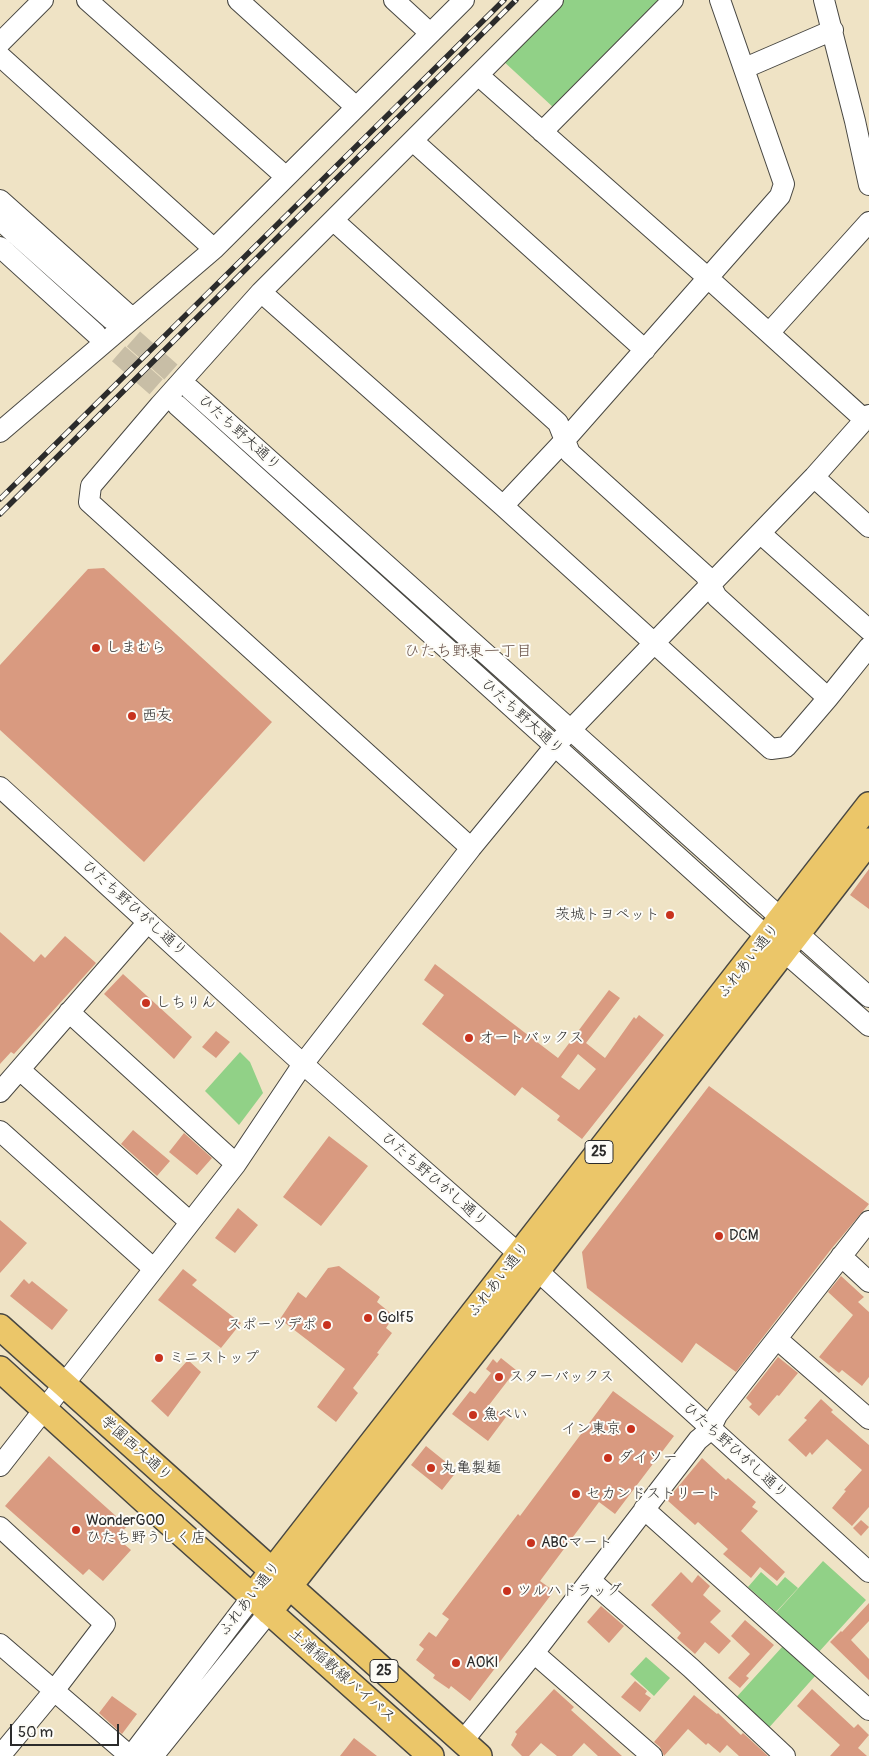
<!DOCTYPE html>
<html>
<head>
<meta charset="utf-8">
<style>
	body { margin:0 }
	#map { position:relative; width:869px; height:1756px; overflow:hidden; background:#efe3c5; font-family:Pangolin,sans-serif }
	canvas { display:block }
	.scale { position:absolute; left:10px; top:1724px; width:109px; height:22px; box-sizing:border-box; border:2px solid #2b2b2b; border-top:0; padding-left:6px; font-size:15px; line-height:18px; white-space:nowrap; color:#2b2b2b; -webkit-text-stroke:4px #fdfcf7; paint-order:stroke }
</style>
</head>
<body>
<div id="map">
<canvas width="869" height="1756"></canvas>
<div class="scale">50 m</div>
</div>
<script>
const ctx = document.querySelector('canvas').getContext('2d');
ctx.lineJoin = 'round';
function fill(path, color) { ctx.fillStyle = color; ctx.fill(path, 'evenodd'); }
const poly = rows => new Path2D(rows.map(r => 'M' + r).join(''));
function stroke(path, color, width, dash) { ctx.strokeStyle = color; ctx.lineWidth = width; ctx.lineCap = dash ? 'butt' : 'round'; ctx.setLineDash(dash || []); ctx.stroke(path); }
function drawText(font, color, halo, rows, align = 'center') {
  ctx.font = font + ' Pangolin,"Klee One",sans-serif'; ctx.lineWidth = 4; ctx.setLineDash([]); ctx.textBaseline = 'middle'; ctx.strokeStyle = halo; ctx.fillStyle = color; for (const [text, x, y, turn = 0] of rows) {
    ctx.save(); ctx.translate(x, y); ctx.rotate((+turn || 0) * Math.PI / 180); ctx.textAlign = isNaN(turn) ? turn : align; if (halo) ctx.strokeText(text, 0, 0); ctx.fillText(text, 0, 0); ctx.restore();
  }
}
fill(poly([
	[561,0,661,0,554,108,501,59],
	[240,1052,250,1062,263,1093,239,1125,205,1091],
	[823,1561,866,1600,817,1654,774,1615],
	[761,1572,777,1586,785,1577,798,1588,776,1612,748,1587],
	[783,1646,816,1675,766,1731,733,1701],
	[646,1657,670,1678,654,1696,630,1674]
]), '#91d187');
fill(poly([
	[104,568,272,722,144,862,0,730,0,665,88,569],
	[869,869,869,909,850,895],
	[0,932,34,962,41,954,45,958,65,936,96,963,14,1054,11,1052,0,1064],
	[435,964,558,1058,609,990,620,998,586,1043,605,1058,634,1017,636,1019,639,1015,664,1035,582,1139,557,1120,560,1116,522,1087,515,1096,422,1024,444,995,424,980],
	[578,1054,596,1069,579,1090,561,1077],
	[123,974,192,1037,174,1059,104,994],
	[216,1031,230,1042,216,1058,202,1047],
	[709,1086,869,1204,832,1248,736,1372,696,1343,682,1363,587,1288,582,1252],
	[133,1130,170,1161,157,1176,121,1144],
	[184,1133,212,1158,197,1175,169,1152],
	[329,1136,368,1166,321,1226,283,1197],
	[238,1208,258,1225,235,1253,215,1238],
	[0,1220,27,1243,0,1273],
	[339,1266,380,1297,377,1302,394,1316,386,1328,392,1333,377,1353,379,1354,353,1388,358,1393,336,1422,317,1407,345,1369,280,1319,298,1292,306,1298,328,1268],
	[183,1269,197,1280,192,1285,241,1323,221,1348,158,1300],
	[841,1276,864,1297,858,1302,869,1312,869,1377,862,1386,842,1370,839,1373,819,1357,853,1315,828,1292],
	[24,1279,29,1284,32,1281,68,1310,52,1330,10,1296],
	[778,1357,798,1373,779,1396,777,1395,759,1416,749,1407,752,1404,746,1398],
	[501,1358,516,1370,489,1405,506,1417,488,1441,452,1414,470,1391,475,1394,491,1373,486,1369,493,1359,497,1363],
	[188,1360,201,1372,168,1417,151,1401],
	[613,1391,674,1436,615,1514,599,1502,540,1581,554,1591,470,1701,451,1686,449,1689,433,1678,435,1675,416,1660,424,1649,419,1645,429,1632,436,1637,449,1619,442,1614,518,1514,520,1516],
	[821,1399,833,1410,831,1412,869,1445,869,1507,852,1526,832,1508,846,1491,844,1490,862,1470,827,1439,812,1455,810,1452,806,1457,788,1440,807,1420,804,1418],
	[426,1446,457,1471,442,1490,411,1465],
	[49,1456,127,1526,117,1538,131,1550,103,1581,89,1569,83,1575,5,1506],
	[702,1458,726,1480,728,1478,756,1502,752,1507,758,1511,741,1531,785,1572,777,1581,760,1567,751,1578,723,1554,728,1549,698,1522,695,1525,667,1500],
	[861,1520,869,1527,861,1536,853,1528],
	[681,1572,692,1583,698,1575,710,1586,703,1595,721,1611,710,1622,731,1641,719,1654,705,1642,695,1654,677,1638,681,1633,651,1605],
	[869,1603,869,1621,851,1640,869,1659,869,1680,830,1642,841,1631,842,1632],
	[601,1606,624,1626,609,1643,587,1622],
	[745,1620,774,1645,746,1676,749,1678,740,1688,728,1678,750,1654,731,1636],
	[635,1681,647,1691,645,1694,651,1698,640,1712,621,1697],
	[554,1689,574,1707,571,1710,622,1756,598,1756,584,1743,572,1756,557,1756,541,1743,529,1756,522,1756,511,1745,517,1734,515,1732],
	[812,1689,854,1728,858,1724,869,1735,858,1748,867,1756,830,1756,840,1745,797,1706],
	[694,1695,717,1714,718,1713,741,1735,743,1733,768,1756,739,1756,727,1745,720,1753,708,1743,706,1745,688,1729,664,1756,660,1747,654,1742],
	[112,1696,137,1714,122,1734,99,1713],
	[354,1738,377,1756,340,1756]
]), '#d99a80');
stroke(poly([
	[111,319,190,389],
	[96,334,177,405]
]), '#c8bea6', 20, [20, 10]);
const minor = poly([
	[87,0,285,176],
	[238,0,356,107],
	[394,0,430,33],
	[824,0,855,121,869,185],
	[0,43,43,0],
	[0,56,214,249],
	[745,68,833,30],
	[478,75,708,278,865,420],
	[542,132,673,0],
	[413,141,645,350],
	[0,200,132,318],
	[0,220,111,319],
	[333,220,558,423,570,453,705,575,717,597,828,698],
	[0,247,96,334],
	[261,292,503,506,771,749,786,747,828,698,869,647],
	[769,333,869,222],
	[190,389,869,997],
	[177,405,740,913,869,1026],
	[0,432,214,249,464,0],
	[814,477,869,527],
	[503,506,564,441,780,196,784,184,720,0],
	[760,533,869,630],
	[0,787,303,1064,519,1254,869,1572],
	[471,848,89,502,91,486,160,405,261,292,553,0],
	[69,1012,236,1164],
	[20,1070,190,1222],
	[0,1092,148,922],
	[0,1131,154,1269],
	[841,1256,869,1282],
	[777,1339,869,1419],
	[0,1466,236,1164,303,1064,471,848,555,746,814,477,869,415],
	[644,1509,869,1710],
	[0,1527,105,1624,53,1692,0,1756],
	[590,1580,691,1668,785,1756],
	[0,1644,130,1756],
	[534,1653,652,1756],
	[462,1742,534,1653,698,1440,710,1430,717,1415,869,1221],
	[131,1756,252,1597],
	[153,1756,269,1612]
]);
const major = poly([
	[0,1327,479,1756],
	[0,1369,145,1501,431,1756],
	[252,1597,869,805],
	[269,1612,492,1329,869,841]
]);
stroke(minor, '#484742', 22);
stroke(major, '#484742', 28);
stroke(minor, '#fff', 20);
stroke(major, '#ebc669', 25);
const rail = poly([
	[0,499,504,0],
	[0,514,516,0]
]);
stroke(rail, '#2b2b2b', 5.5);
stroke(rail, '#fdfcf7', 4, [11]);
for (const [x, y, r, color] of [
	[96,648,5,"#c8321e"],
	[132,716,5,"#c8321e"],
	[670,915,5,"#c8321e"],
	[146,1003,5,"#c8321e"],
	[469,1038,5,"#c8321e"],
	[719,1236,5,"#c8321e"],
	[368,1318,5,"#c8321e"],
	[327,1325,5,"#c8321e"],
	[159,1358,5,"#c8321e"],
	[499,1377,5,"#c8321e"],
	[473,1415,5,"#c8321e"],
	[631,1429,5,"#c8321e"],
	[608,1458,5,"#c8321e"],
	[431,1468,5,"#c8321e"],
	[576,1494,5,"#c8321e"],
	[76,1530,5,"#c8321e"],
	[531,1543,5,"#c8321e"],
	[507,1591,5,"#c8321e"],
	[456,1663,5,"#c8321e"]
]) { const dot = new Path2D(); dot.arc(x, y, r, 0, 2 * Math.PI); ctx.fillStyle = color; ctx.fill(dot); stroke(dot, '#fdfcf7', 2); }
for (const [x, y, w] of [
	[599,1152,28],
	[384,1671,28]
]) { const box = new Path2D(); box.roundRect(x - w / 2, y - 11.5, w, 23, 4); ctx.fillStyle = '#fdfcf7'; ctx.fill(box); stroke(box, '#2b2b2b', 1); }
drawText('bold 14px', '#2b2b2b', null, [
	["25",599,1152],
	["25",384,1671]
]);
drawText('15px', '#2b2b2b', '#fdfcf7', [
	["ひたち野大通り",239,433,42],
	["ひたち野大通り",522,717,42],
	["ひたち野ひがし通り",134,909,42],
	["ふれあい通り",749,961,-52],
	["ひたち野ひがし通り",434,1180,41],
	["ふれあい通り",499,1280,-52],
	["学園西大通り",136,1449,42],
	["ひたち野ひがし通り",735,1451,42],
	["ふれあい通り",250,1599,-52],
	["土浦稲敷線バイパス",342,1676,41]
]);
drawText('15px', '#2b2b2b', '#fdfcf7', [
	["しまむら",106,648],
	["西友",142,716],
	["茨城トヨペット",660,915,"right"],
	["しちりん",156,1003],
	["オートバックス",479,1038],
	["DCM",729,1236],
	["Golf5",378,1318],
	["スポーツデポ",317,1325,"right"],
	["ミニストップ",169,1358],
	["スターバックス",509,1377],
	["魚べい",483,1415],
	["イン東京",621,1429,"right"],
	["ダイソー",618,1458],
	["丸亀製麺",441,1468],
	["セカンドストリート",586,1494],
	["WonderGOO",86,1521],
	["ひたち野うしく店",86,1538],
	["ABCマート",541,1543],
	["ツルハドラッグ",517,1591],
	["AOKI",466,1663]
], 'left');
drawText('16px', '#685249', '#fdfcf7', [
	["ひたち野東一丁目",468,652]
]);
</script>
</body>
</html>
